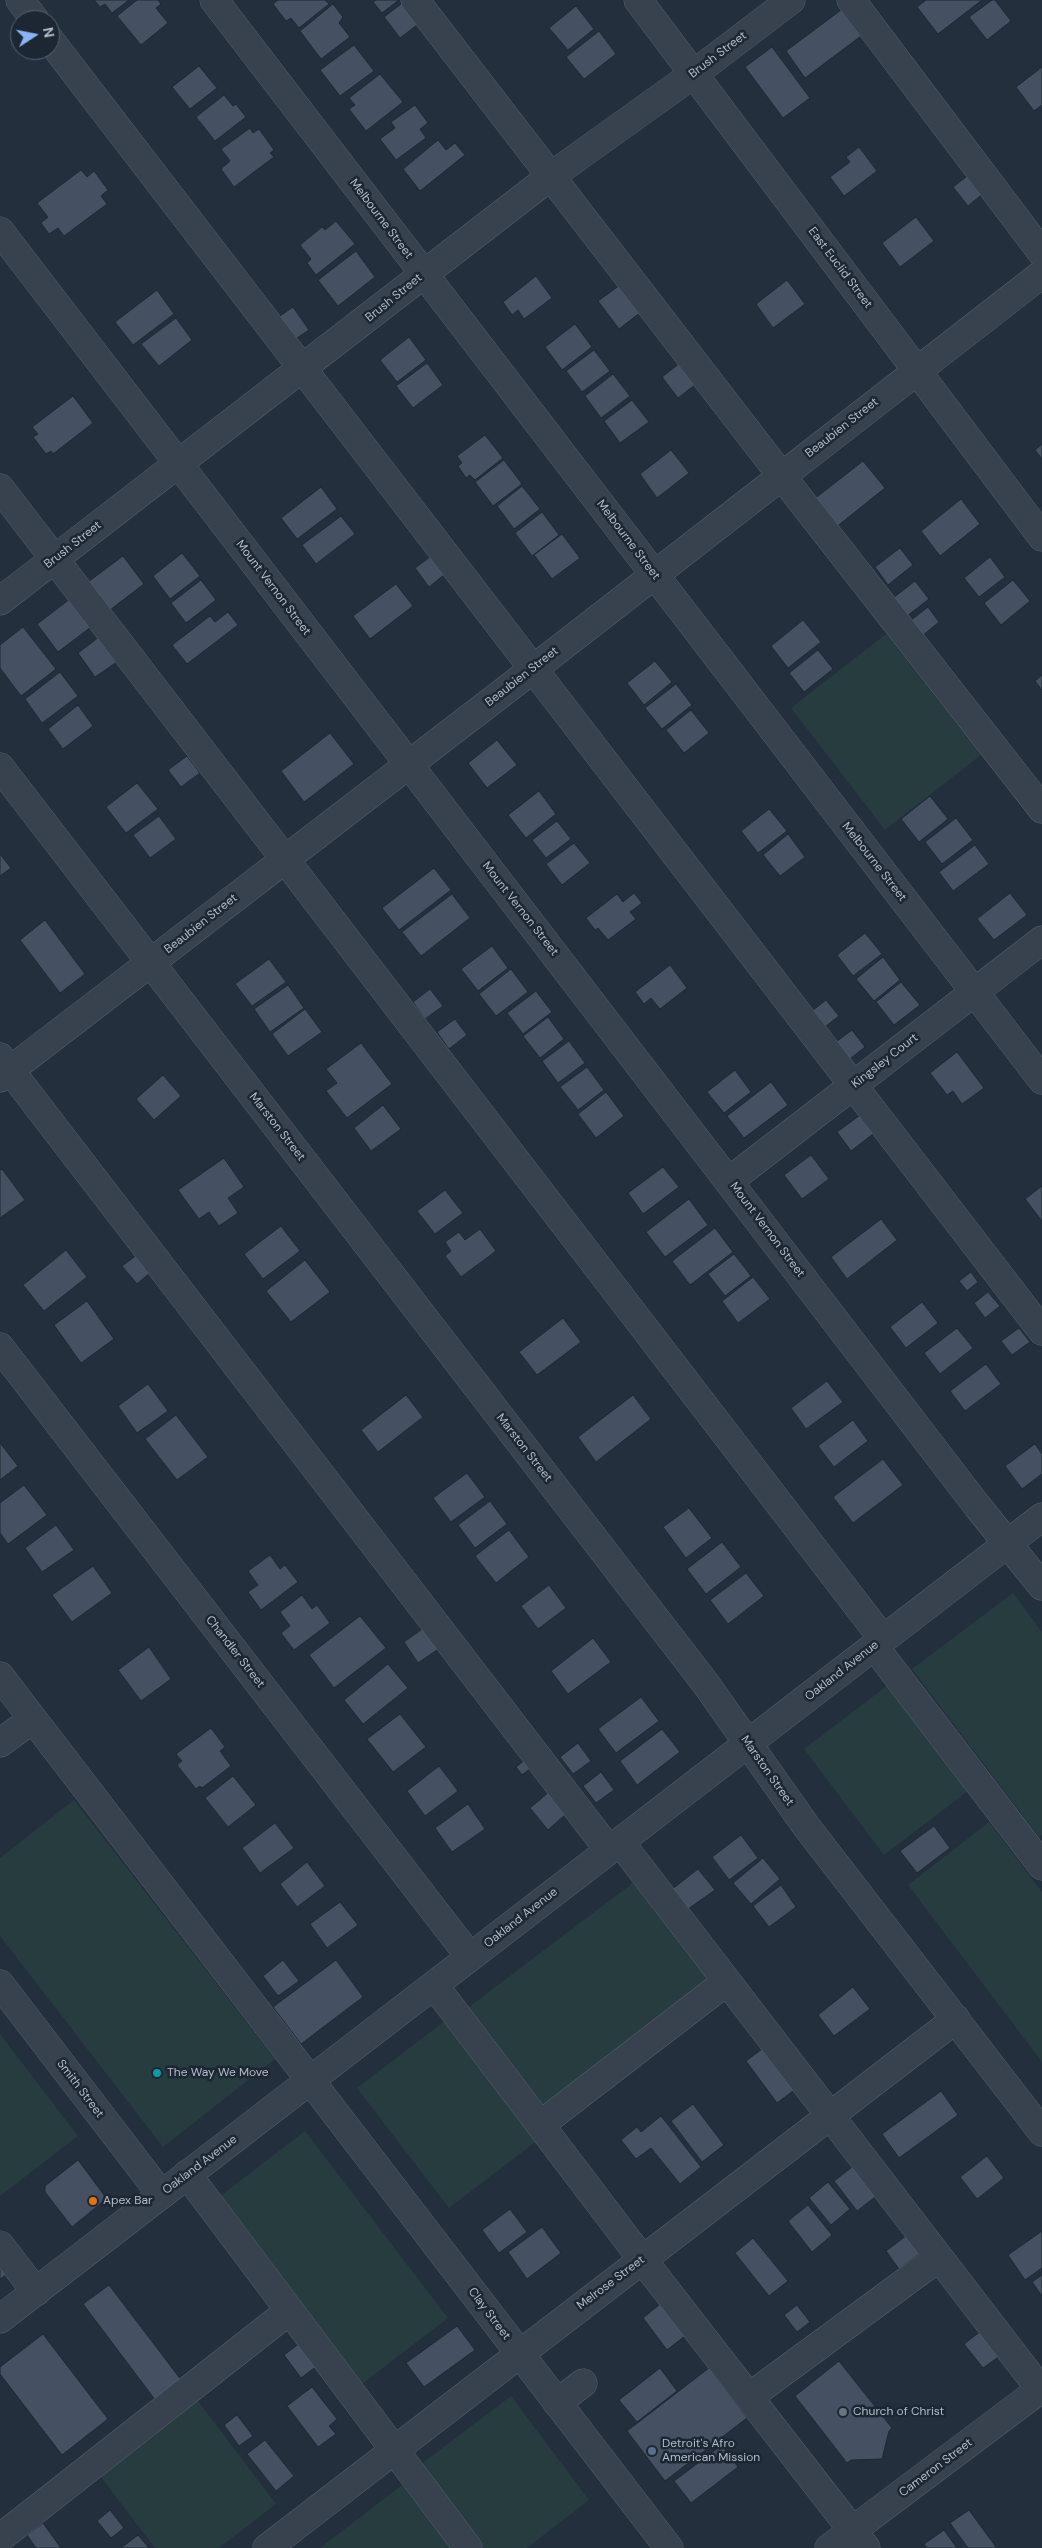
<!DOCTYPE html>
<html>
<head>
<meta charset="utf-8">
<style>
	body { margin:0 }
	#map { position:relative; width:1042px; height:2548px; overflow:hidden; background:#242f3e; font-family:"DM Sans",sans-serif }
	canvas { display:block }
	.north { position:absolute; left:10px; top:10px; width:50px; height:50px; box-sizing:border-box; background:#1d2633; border:1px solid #59626f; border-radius:50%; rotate:79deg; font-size:14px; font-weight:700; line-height:20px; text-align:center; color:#b4bcc9 }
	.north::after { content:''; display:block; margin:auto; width:18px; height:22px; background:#8ab4f8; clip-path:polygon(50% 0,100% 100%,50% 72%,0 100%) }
</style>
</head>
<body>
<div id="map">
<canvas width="1042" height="2548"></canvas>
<div class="north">N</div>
</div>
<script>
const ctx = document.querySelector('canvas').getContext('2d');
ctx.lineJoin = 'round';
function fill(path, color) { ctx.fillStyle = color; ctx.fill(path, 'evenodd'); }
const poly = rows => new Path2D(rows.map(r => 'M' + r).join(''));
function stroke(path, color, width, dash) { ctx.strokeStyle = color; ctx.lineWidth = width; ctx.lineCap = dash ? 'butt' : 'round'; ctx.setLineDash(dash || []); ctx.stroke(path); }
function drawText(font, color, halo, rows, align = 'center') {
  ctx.font = font + ' "DM Sans",sans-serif'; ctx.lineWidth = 5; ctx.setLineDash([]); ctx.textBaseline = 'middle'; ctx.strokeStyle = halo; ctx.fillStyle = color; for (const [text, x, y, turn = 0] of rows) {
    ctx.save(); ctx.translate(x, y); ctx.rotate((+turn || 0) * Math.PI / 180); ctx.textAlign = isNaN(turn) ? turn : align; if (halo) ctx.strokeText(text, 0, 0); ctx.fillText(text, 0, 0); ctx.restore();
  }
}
fill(poly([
	[886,634,981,755,885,830,791,708],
	[1013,1593,1042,1632,1042,1835,1039,1837,912,1669],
	[892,1682,972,1788,884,1855,804,1749],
	[74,1800,275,2059,163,2147,0,1936,0,1858],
	[989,1822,1042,1892,1042,2062,908,1885],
	[638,1879,715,1981,542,2112,465,2010],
	[446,2020,538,2140,449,2208,357,2088],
	[0,2034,78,2136,0,2196],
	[305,2131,448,2318,358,2387,215,2200],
	[511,2396,589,2500,527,2548,477,2548,416,2468],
	[198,2401,276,2504,219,2548,155,2548,100,2476],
	[402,2485,451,2548,320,2548]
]), '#263c3f');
const building = poly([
	[94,0,129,0,112,13,105,4,100,7,94,0],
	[137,0,158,0,161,4,156,8,168,23,141,45,117,16,137,0],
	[278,0,325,0,329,4,299,28,291,18,286,21,273,4,278,0],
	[376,0,399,0,382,13,373,2,376,0],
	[926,0,982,0,938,34,917,7,926,0],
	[992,0,995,0,1011,21,987,40,969,17,992,0],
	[405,1,421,22,400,38,384,17,405,1],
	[333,4,343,17,339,23,350,37,321,59,300,31,333,4],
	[576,6,594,29,568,50,549,28,576,6],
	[841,10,861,36,805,78,786,51,841,10],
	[599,31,616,54,584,79,566,57,599,31],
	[354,45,374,71,340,96,320,70,354,45],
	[772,47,810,98,783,118,745,67,772,47],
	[199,66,217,88,190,109,172,87,199,66],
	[1042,67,1042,105,1034,111,1016,87,1042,67],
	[380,74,403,102,366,131,349,109,355,105,349,98,380,74],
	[224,95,233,106,236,104,246,117,215,141,196,117,224,95],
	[415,105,428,123,420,129,426,138,396,160,380,139,395,128,391,122,415,105],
	[250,128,253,133,259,129,274,150,270,153,274,157,234,187,221,169,230,161,221,149,250,128],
	[438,140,446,150,455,143,465,155,420,191,403,169,438,140],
	[859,147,877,171,844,196,830,177,850,162,846,157,859,147],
	[81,170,87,177,94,171,108,190,101,196,107,204,64,236,58,228,49,234,41,223,48,217,37,203,81,170],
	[971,173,986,191,968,206,953,187,971,173],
	[916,217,934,241,900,267,882,243,916,217],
	[336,221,355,244,316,275,307,263,311,259,300,245,322,227,325,230,336,221],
	[356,251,375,277,338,306,318,280,356,251],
	[536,276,552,298,524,319,518,310,512,315,503,302,536,276],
	[787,280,805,304,773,328,756,304,787,280],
	[620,285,641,312,619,329,598,301,620,285],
	[157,290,174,314,133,345,115,322,157,290],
	[293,307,309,330,294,340,277,318,293,307],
	[176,318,192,340,159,366,141,344,176,318],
	[575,324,592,347,562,370,545,347,575,324],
	[409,337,426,360,397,382,380,360,409,337],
	[594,350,610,371,582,392,566,371,594,350],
	[427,363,443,385,413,408,396,386,427,363],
	[680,363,696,384,678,398,662,377,680,363],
	[613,374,630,396,601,418,585,396,613,374],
	[73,396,93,423,53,454,51,451,46,454,33,437,38,434,32,427,73,396],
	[632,400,649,422,620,443,604,421,632,400],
	[485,435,503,458,475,480,470,475,466,478,458,466,462,463,457,456,485,435],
	[1042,444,1042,459,1035,450,1042,444],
	[671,450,689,473,657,498,640,474,671,450],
	[504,460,522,484,493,506,475,482,504,460],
	[863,461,885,488,835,528,813,500,863,461],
	[522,486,540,509,514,529,497,506,522,486],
	[321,487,337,509,297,539,281,518,321,487],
	[961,499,980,524,940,556,921,531,961,499],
	[542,512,559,535,532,556,515,533,542,512],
	[341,516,355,534,316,564,302,545,341,516],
	[562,534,580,558,552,579,534,555,562,534],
	[900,548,913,565,888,585,875,567,900,548],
	[182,553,200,576,170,599,153,576,182,553],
	[123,556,144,584,110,610,88,582,123,556],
	[430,557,444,575,429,587,415,568,430,557],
	[990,557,1005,577,979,597,964,578,990,557],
	[201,580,216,600,186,623,171,603,201,580],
	[1013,580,1030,601,1001,625,984,603,1013,580],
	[915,581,929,599,907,616,893,598,915,581],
	[396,584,413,606,370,639,353,616,396,584],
	[74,596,95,624,58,652,37,624,74,596],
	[928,607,939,622,922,636,910,621,928,607],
	[228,612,238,625,187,664,172,645,210,616,215,622,228,612],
	[803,620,821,642,788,668,771,646,803,620],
	[23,627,56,669,21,696,0,668,0,645,23,627],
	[99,637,117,662,95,677,78,653,99,637],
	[818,650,833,669,804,692,789,673,818,650],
	[655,661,672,682,644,705,627,683,655,661],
	[60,672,78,696,42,723,25,699,60,672],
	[1042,675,1042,690,1035,681,1042,675],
	[676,684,692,705,662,729,645,708,676,684],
	[78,705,93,726,63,749,48,729,78,705],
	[691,710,709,733,684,753,666,730,691,710],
	[330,733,354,764,304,802,281,771,330,733],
	[497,740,517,765,487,788,468,763,497,740],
	[187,756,200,773,181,787,168,770,187,756],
	[137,783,158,809,126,833,106,807,137,783],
	[539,791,556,814,526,838,508,815,539,791],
	[930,796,948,819,919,842,901,819,930,796],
	[769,809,787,831,758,853,741,831,769,809],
	[159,816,176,839,150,858,133,835,159,816],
	[956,818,973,840,942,864,925,842,956,818],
	[557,821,571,839,546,858,532,840,557,821],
	[788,834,805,857,780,876,763,855,788,834],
	[574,843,590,863,562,885,546,864,574,843],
	[975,845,989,864,953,891,939,872,975,845],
	[0,854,11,868,0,876,0,854],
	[434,868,451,890,399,930,382,908,434,868],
	[634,893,642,903,630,912,636,919,608,940,598,928,595,930,586,918,617,894,623,902,634,893],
	[1010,893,1027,915,994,940,977,919,1010,893],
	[452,894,470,918,421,956,402,932,452,894],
	[45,920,85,974,60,993,20,940,45,920],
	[865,933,882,954,853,976,837,955,865,933],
	[492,946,508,968,478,991,461,969,492,946],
	[883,957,900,980,874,1001,856,979,883,957],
	[269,959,286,982,252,1006,235,984,269,959],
	[670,965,687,988,660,1009,651,998,644,1004,635,992,670,965],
	[511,969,528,992,496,1016,479,994,511,969],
	[901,982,920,1005,894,1025,876,1002,901,982],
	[288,985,304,1008,270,1032,254,1009,288,985],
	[430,989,443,1006,425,1019,413,1002,430,989],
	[536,991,552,1012,523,1034,507,1013,536,991],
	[826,1000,839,1016,821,1030,808,1014,826,1000],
	[305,1009,322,1032,288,1056,272,1034,305,1009],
	[548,1017,564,1039,540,1058,523,1036,548,1017],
	[455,1019,467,1035,449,1049,437,1032,455,1019],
	[852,1030,865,1047,846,1062,832,1045,852,1030],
	[569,1041,585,1063,558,1083,542,1061,569,1041],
	[361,1043,392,1084,347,1118,326,1091,337,1083,326,1069,361,1043],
	[957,1052,984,1088,962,1104,953,1091,947,1095,930,1073,957,1052],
	[587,1067,604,1090,578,1110,560,1087,587,1067],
	[735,1070,751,1092,724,1113,707,1092,735,1070],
	[163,1075,181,1096,154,1120,136,1099,163,1075],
	[771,1082,788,1105,744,1138,727,1116,771,1082],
	[606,1092,624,1116,596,1138,578,1114,606,1092],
	[383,1105,401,1129,371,1151,354,1128,383,1105],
	[863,1113,877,1131,851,1151,837,1132,863,1113],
	[811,1155,829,1179,802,1199,784,1175,811,1155],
	[224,1158,244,1187,228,1198,238,1213,219,1226,209,1212,199,1219,178,1190,224,1158],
	[663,1167,679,1187,643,1214,628,1193,663,1167],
	[2,1169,25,1200,0,1218,0,1170,2,1169],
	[1042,1186,1042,1221,1025,1199,1042,1186],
	[445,1190,463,1213,435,1234,417,1211,445,1190],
	[689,1199,708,1225,665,1257,646,1232,689,1199],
	[881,1219,897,1240,847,1279,831,1257,881,1219],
	[281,1226,300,1251,263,1279,244,1254,281,1226],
	[715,1228,733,1252,690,1285,672,1261,715,1228],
	[480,1229,496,1251,461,1277,445,1256,451,1251,445,1242,459,1232,465,1240,480,1229],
	[66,1250,87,1277,44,1311,23,1285,66,1250],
	[138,1254,152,1271,137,1284,122,1266,138,1254],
	[734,1254,751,1276,725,1296,708,1274,734,1254],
	[305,1260,330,1292,291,1322,266,1291,305,1260],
	[971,1272,978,1282,967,1291,959,1281,971,1272],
	[753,1277,770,1299,738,1323,722,1301,753,1277],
	[988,1292,1000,1306,985,1318,974,1303,988,1292],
	[87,1301,114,1339,81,1363,54,1325,87,1301],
	[922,1302,938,1323,906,1348,890,1327,922,1302],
	[563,1318,581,1342,537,1375,519,1352,563,1318],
	[957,1328,973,1348,940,1374,924,1353,957,1328],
	[1019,1328,1030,1342,1012,1355,1001,1341,1019,1328],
	[986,1364,1001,1384,965,1411,950,1391,986,1364],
	[827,1381,843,1402,806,1429,791,1408,827,1381],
	[148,1384,168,1411,137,1433,118,1406,148,1384],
	[406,1395,423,1417,378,1452,361,1430,406,1395],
	[633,1395,651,1419,596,1462,578,1437,633,1395],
	[176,1415,208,1457,177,1480,145,1439,176,1415],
	[853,1420,868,1441,834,1467,818,1446,853,1420],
	[0,1443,18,1466,0,1480,0,1443],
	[1035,1444,1042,1454,1042,1474,1022,1489,1005,1466,1035,1444],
	[883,1459,903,1485,853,1523,833,1497,883,1459],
	[467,1473,485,1497,451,1522,433,1498,467,1473],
	[24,1485,47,1515,8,1544,0,1533,0,1503,24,1485],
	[490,1501,507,1524,475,1548,458,1525,490,1501],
	[689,1508,712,1538,686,1558,663,1527,689,1508],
	[56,1525,74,1550,42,1572,25,1548,56,1525],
	[509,1530,529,1557,496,1583,475,1556,509,1530],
	[722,1542,741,1567,706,1594,687,1569,722,1542],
	[270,1555,280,1569,285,1565,298,1582,261,1610,248,1592,258,1585,248,1571,270,1555],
	[93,1566,112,1593,72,1622,52,1595,93,1566],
	[746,1573,764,1596,728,1624,710,1600,746,1573],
	[549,1585,566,1608,538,1629,521,1606,549,1585],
	[302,1595,312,1609,317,1605,330,1623,294,1650,281,1633,290,1626,280,1612,302,1595],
	[360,1616,386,1648,334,1688,309,1655,360,1616],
	[425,1627,440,1648,418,1663,404,1642,425,1627],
	[593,1638,611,1662,568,1694,551,1671,593,1638],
	[149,1647,171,1679,141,1701,118,1670,149,1647],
	[388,1664,408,1688,363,1724,344,1700,388,1664],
	[641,1697,659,1721,616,1753,598,1729,641,1697],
	[400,1714,426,1747,393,1772,367,1739,400,1714],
	[211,1728,225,1747,220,1751,231,1766,202,1788,200,1786,196,1789,177,1765,182,1761,176,1754,211,1728],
	[662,1729,680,1752,637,1785,620,1761,662,1729],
	[578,1743,591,1761,573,1774,560,1757,578,1743],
	[525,1760,531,1768,522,1775,516,1767,525,1760],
	[439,1766,458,1791,425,1816,407,1791,439,1766],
	[601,1772,614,1790,596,1803,583,1786,601,1772],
	[233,1776,256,1805,228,1827,205,1798,233,1776],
	[549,1792,567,1813,548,1830,530,1808,549,1792],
	[468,1804,485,1829,452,1852,435,1828,468,1804],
	[275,1823,294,1848,260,1873,242,1848,275,1823],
	[934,1826,950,1848,917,1873,900,1851,934,1826],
	[741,1835,758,1858,729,1880,712,1857,741,1835],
	[763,1858,780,1879,751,1904,733,1883,763,1858],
	[307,1862,325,1886,297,1907,280,1884,307,1862],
	[698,1869,715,1890,688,1909,671,1890,698,1869],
	[781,1885,796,1907,769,1927,753,1906,781,1885],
	[340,1902,358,1925,327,1948,310,1924,340,1902],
	[283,1960,299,1981,278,1996,263,1976,283,1960],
	[336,1960,363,1997,301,2044,273,2007,336,1960],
	[853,1987,870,2009,834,2036,818,2015,853,1987],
	[766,2046,797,2088,777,2103,746,2061,766,2046],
	[941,2091,958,2115,899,2158,882,2134,941,2091],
	[693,2104,724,2145,702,2162,671,2121,693,2104],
	[661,2116,701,2167,680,2184,651,2148,636,2159,621,2140,637,2127,641,2132,661,2116],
	[987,2156,1004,2178,977,2199,960,2177,987,2156],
	[78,2160,104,2195,105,2200,72,2227,45,2192,45,2186,78,2160],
	[856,2164,879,2194,857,2211,834,2181,856,2164],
	[828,2182,850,2209,831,2225,809,2198,828,2182],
	[808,2205,832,2235,812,2252,788,2221,808,2205],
	[510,2209,527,2232,499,2253,482,2230,510,2209],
	[542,2227,561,2253,527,2279,508,2252,542,2227],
	[1042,2231,1042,2268,1025,2280,1008,2255,1042,2231],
	[911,2232,924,2250,899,2269,886,2251,911,2232],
	[753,2238,788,2281,769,2296,735,2253,753,2238],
	[0,2266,6,2275,0,2279,0,2266],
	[1042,2275,1042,2296,1032,2282,1042,2275],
	[109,2285,185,2385,159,2405,83,2304,109,2285],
	[665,2300,690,2332,667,2350,643,2318,665,2300],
	[797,2305,810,2322,797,2332,784,2315,797,2305],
	[457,2326,475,2350,424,2387,406,2363,457,2326],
	[985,2328,1004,2353,983,2368,964,2344,985,2328],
	[43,2334,108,2419,62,2455,0,2374,0,2367,43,2334],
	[300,2343,317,2366,301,2378,284,2355,300,2343],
	[839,2361,892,2428,889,2431,882,2459,851,2460,847,2463,795,2396,839,2361],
	[660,2368,677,2391,637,2422,619,2400,660,2368],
	[709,2368,747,2418,665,2481,627,2431,709,2368],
	[312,2387,337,2419,329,2426,336,2434,318,2447,287,2406,312,2387],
	[237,2415,253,2436,239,2446,224,2425,237,2415],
	[265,2440,294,2476,276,2491,247,2454,265,2440],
	[722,2445,738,2467,691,2503,674,2481,722,2445],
	[110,2510,124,2528,111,2538,97,2521,110,2510],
	[969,2510,996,2547,994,2548,968,2548,950,2523,969,2510],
	[43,2523,61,2548,36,2548,27,2535,43,2523],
	[944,2530,957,2548,927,2548,924,2544,944,2530],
	[138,2535,149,2548,121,2548,138,2535]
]);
fill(building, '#455162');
stroke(building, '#1f2835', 1);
const minor = poly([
	[20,0,35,20],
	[214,0,1042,1080],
	[415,0,781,475,1042,809],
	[638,0,1042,537],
	[851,0,1042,253],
	[50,40,1042,1331],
	[0,231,978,1507,1042,1586],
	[0,488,883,1639],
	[0,601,551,176,695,73,791,0],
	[0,767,706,1684,806,1826,1042,2132],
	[0,1057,609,1850],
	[0,1078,532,670,1042,274],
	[729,1181,1042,940],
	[0,1347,470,1957],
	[874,1646,1042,1866],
	[0,1676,669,2548],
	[0,1743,33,1719],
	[620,1842,1040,2389],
	[0,1984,161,2194],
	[434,1985,642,2259,866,2548],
	[540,2125,726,1982],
	[187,2174,468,2548],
	[0,2245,36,2292],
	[0,2319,1042,1517],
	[749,2397,938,2258],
	[557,2403,583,2383],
	[0,2538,289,2311],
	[267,2548,956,2019],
	[829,2548,1042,2388]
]);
stroke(minor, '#565f6c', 29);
stroke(minor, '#38414e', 28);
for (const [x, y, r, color] of [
	[157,2073,5,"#0f9aa8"],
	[93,2201,5,"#e8710a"],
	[843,2412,5,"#6b7280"],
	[652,2451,5,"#5c6f8a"]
]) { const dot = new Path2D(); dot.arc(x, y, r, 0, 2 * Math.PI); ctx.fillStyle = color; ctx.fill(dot); stroke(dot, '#1d2633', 2); }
drawText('12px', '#b4bcc9', '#1d2633', [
	["Brush Street",718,55,-37],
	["Melbourne Street",381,219,53],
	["East Euclid Street",840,268,53],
	["Brush Street",394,298,-39],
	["Beaubien Street",842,428,-38],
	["Melbourne Street",628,540,53],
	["Brush Street",73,545,-38],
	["Mount Vernon Street",273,588,53],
	["Beaubien Street",522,677,-38],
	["Melbourne Street",874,862,52],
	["Mount Vernon Street",520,909,52],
	["Beaubien Street",201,924,-38],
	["Kingsley Court",885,1061,-38],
	["Marston Street",277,1127,52],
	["Mount Vernon Street",767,1230,53],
	["Marston Street",524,1448,52],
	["Chandler Street",235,1652,52],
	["Oakland Avenue",842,1671,-38],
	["Marston Street",767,1771,55],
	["Oakland Avenue",521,1918,-38],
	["Smith Street",80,2089,53],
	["Oakland Avenue",200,2165,-37],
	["Melrose Street",611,2283,-37],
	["Clay Street",489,2314,53],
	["Cameron Street",936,2468,-37]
]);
drawText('12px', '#b4bcc9', '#1d2633', [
	["The Way We Move",167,2073],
	["Apex Bar",103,2201],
	["Church of Christ",853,2412],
	["Detroit's Afro",662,2444],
	["American Mission",662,2458]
], 'left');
</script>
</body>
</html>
